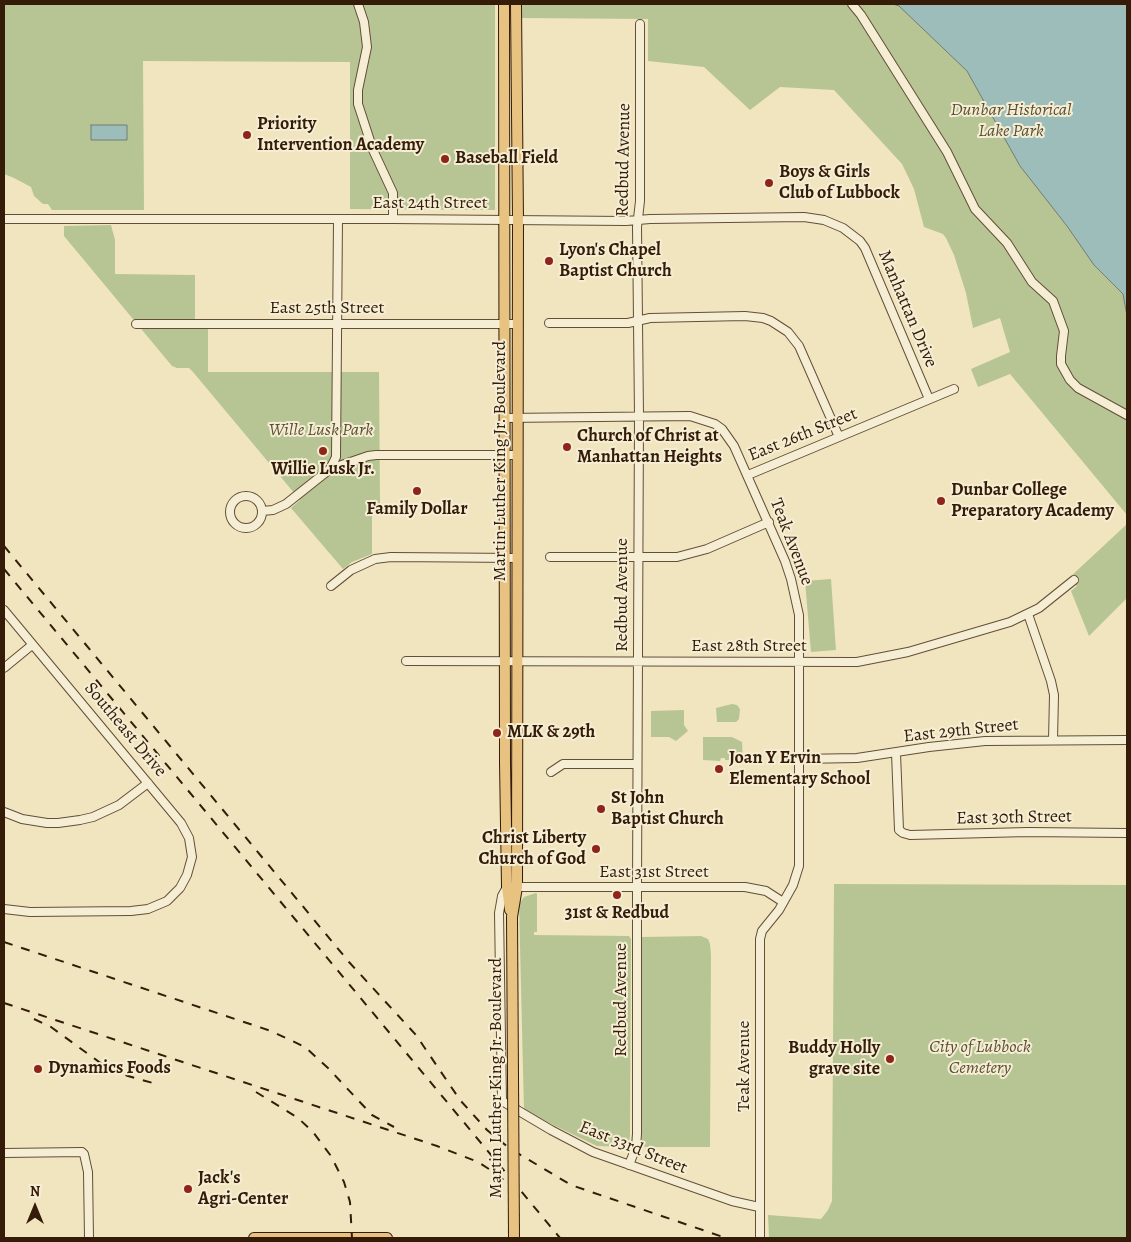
<!DOCTYPE html>
<html>
<head>
<meta charset="utf-8">
<style>
	body { margin:0 }
	#map { position:relative; width:1131px; height:1242px; overflow:hidden; background:#f0e5bf; font-family:Alegreya,serif }
	canvas { display:block }
	.frame { position:absolute; inset:0; border:5px solid #341c09; pointer-events:none }
	.north { position:absolute; left:10px; top:1182px; width:50px; height:50px; -webkit-text-stroke:4px #f5eed5; paint-order:stroke; rotate:0deg; font-size:14px; font-weight:700; line-height:20px; text-align:center; color:#341c09 }
	.north::after { content:''; display:block; margin:auto; width:18px; height:22px; background:#341c09; clip-path:polygon(50% 0,100% 100%,50% 72%,0 100%) }
</style>
</head>
<body>
<div id="map">
<canvas width="1131" height="1242"></canvas>
<div class="frame"></div>
<div class="north">N</div>
</div>
<script>
const ctx = document.querySelector('canvas').getContext('2d');
ctx.lineJoin = 'round';
function fill(path, color) { ctx.fillStyle = color; ctx.fill(path, 'evenodd'); }
const poly = rows => new Path2D(rows.map(r => 'M' + r).join(''));
function stroke(path, color, width, dash) { ctx.strokeStyle = color; ctx.lineWidth = width; ctx.lineCap = dash ? 'butt' : 'round'; ctx.setLineDash(dash || []); ctx.stroke(path); }
function drawText(font, color, halo, rows, align = 'center') {
  ctx.font = font + ' Alegreya,serif'; ctx.lineWidth = 4; ctx.setLineDash([]); ctx.textBaseline = 'middle'; ctx.strokeStyle = halo; ctx.fillStyle = color; for (const [text, x, y, turn = 0] of rows) {
    ctx.save(); ctx.translate(x, y); ctx.rotate((+turn || 0) * Math.PI / 180); ctx.textAlign = isNaN(turn) ? turn : align; if (halo) ctx.strokeText(text, 0, 0); ctx.fillText(text, 0, 0); ctx.restore();
  }
}
fill(poly([
	[4,4,495,4,495,210,350,209,350,62,143,61,144,210,52,210,48,204,43,204,34,196,31,187,14,178,4,174],
	[521,4,1127,4,1127,515,1010,374,978,387,971,369,1010,352,1000,318,973,328,966,293,954,255,946,238,943,234,924,227,914,189,902,164,834,90,780,87,750,110,704,67,648,61,648,19,522,18],
	[111,225,115,240,115,274,195,275,195,329,208,329,208,372,379,372,380,504,372,504,372,554,352,562,343,569,291,508,300,500,193,372,189,368,177,368,172,366,64,236,64,226],
	[1127,524,1127,598,1089,636,1071,591,1077,586,1069,578],
	[831,579,836,650,811,652,805,581],
	[732,704,737,705,740,709,739,719,736,722,717,722,716,708],
	[684,710,684,725,688,731,676,741,669,737,651,737,651,711],
	[703,737,732,737,742,742,743,760,725,760,725,758,721,758,720,761,703,760],
	[834,884,1127,885,1127,1238,769,1238,768,1215,821,1219,828,1210,832,1201],
	[536,893,537,894,537,932,534,932,534,935,629,936,631,939,630,1136,628,1147,597,1146,524,1111,519,904,524,897],
	[701,936,708,939,710,944,711,955,710,1147,641,1147,642,1140,642,937]
]), '#b7c594');
const water = poly([
	[893,4,1127,4,1127,316,1123,294,1094,265,1067,226,1020,166,967,71,899,6,893,4],
	[91,125,127,125,127,140,91,140,91,125]
]);
fill(water, '#9cbdb9');
stroke(water, '#727d73', 1);
const minor = poly([
	[358,4,364,22,367,47,358,90,358,104,373,150,393,193,393,219],
	[852,4,861,15,947,152,975,209,1007,243,1032,282,1053,301,1064,331,1061,356,1061,364,1070,380,1078,388,1127,415],
	[4,219,393,219,626,221,650,219,804,217,824,220,843,228,860,241,865,248,929,399],
	[549,323,628,323,650,318,745,316,763,318,771,321,788,332,799,346,839,437],
	[136,324,518,324],
	[505,418,690,416,715,424,722,429,734,446,785,561,791,579,799,615,799,866,793,885,779,910,762,931,760,939,760,1238],
	[330,469,368,456,376,455,517,455],
	[748,475,954,389],
	'230 512a16 16 0 1 1 32 0a16 16 0 1 1-32 0Z',
	[262,511,273,510,286,504,330,469,336,457,338,219],
	[550,557,677,557,707,549,769,522],
	[331,586,351,570,375,559,391,557,518,558],
	[4,610,181,823,189,838,192,857,187,875,180,888,167,901,148,909,131,911,30,912,4,909],
	[1028,614,1051,681,1054,695,1053,740],
	[406,661,857,662,908,652,1010,622,1039,608,1074,580],
	[4,668,32,645],
	[896,753,899,830,903,833,910,835,1028,832,1127,833],
	[799,759,857,758,929,747,985,741,1127,740],
	[551,772,563,764,637,764],
	[4,812,22,819,47,823,58,823,80,820,93,817,119,805,148,783],
	[4,1153,82,1152,84,1154,88,1172,89,1238],
	[629,1165,636,1147,637,1134,637,888,639,416,637,227,640,201,640,24],
	[759,1207,732,1201,593,1152,551,1130,502,1101,499,913,502,896,507,887,745,887,766,891,783,902]
]);
const major = poly([
	[504,4,505,763,507,887,510,910],
	[512,917,517,887,518,220,516,4],
	[254,1238,387,1238]
]);
stroke(minor, '#634e36', 10);
stroke(major, '#341c09', 12);
stroke(minor, '#f5eed5', 8);
stroke(major, '#e8c280', 10);
stroke(poly([
	[4,546,349,962,416,1035,460,1100,487,1130,509,1148,571,1185,726,1238],
	[4,569,560,1238],
	[4,942,271,1031,305,1047,328,1068,372,1115,394,1127],
	[4,1003,437,1146,478,1162,492,1171,510,1185],
	[34,1019,51,1027,106,1067,128,1076,160,1085],
	[256,1092,298,1118,313,1132,331,1156,344,1182,350,1202,352,1238]
]), '#341c09', 2, [9, 9]);
const majorBridge = poly([
	[512,917,514,1238]
]);
stroke(majorBridge, '#341c09', 12, []);
stroke(majorBridge, '#e8c280', 10);
for (const [x, y, r, color] of [
	[247,135,5,"#8f2418"],
	[445,159,5,"#8f2418"],
	[769,183,5,"#8f2418"],
	[549,261,5,"#8f2418"],
	[567,447,5,"#8f2418"],
	[323,451,5,"#8f2418"],
	[417,491,5,"#8f2418"],
	[941,501,5,"#8f2418"],
	[497,733,5,"#8f2418"],
	[719,769,5,"#8f2418"],
	[601,809,5,"#8f2418"],
	[596,849,5,"#8f2418"],
	[617,895,5,"#8f2418"],
	[890,1059,5,"#8f2418"],
	[38,1069,5,"#8f2418"],
	[188,1189,5,"#8f2418"]
]) { const dot = new Path2D(); dot.arc(x, y, r, 0, 2 * Math.PI); ctx.fillStyle = color; ctx.fill(dot); stroke(dot, '#f5eed5', 2); }
drawText('italic 18px', '#5b4f33', '#f5eed5', [
	["Dunbar Historical",1011,111],
	["Lake Park",1011,132],
	["Wille Lusk Park",321,431],
	["City of Lubbock",980,1048],
	["Cemetery",980,1069]
]);
drawText('bold 18px', '#341c09', '#f5eed5', [
	["Priority",257,125],
	["Intervention Academy",257,146],
	["Baseball Field",455,159],
	["Boys & Girls",779,173],
	["Club of Lubbock",779,194],
	["Lyon's Chapel",559,251],
	["Baptist Church",559,272],
	["Church of Christ at",577,437],
	["Manhattan Heights",577,458],
	["Willie Lusk Jr.",323,470,"center"],
	["Dunbar College",951,491],
	["Preparatory Academy",951,512],
	["Family Dollar",417,510,"center"],
	["MLK & 29th",507,733],
	["Joan Y Ervin",729,759],
	["Elementary School",729,780],
	["St John",611,799],
	["Baptist Church",611,820],
	["Christ Liberty",586,839,"right"],
	["Church of God",586,860,"right"],
	["31st & Redbud",617,914,"center"],
	["Buddy Holly",880,1049,"right"],
	["grave site",880,1070,"right"],
	["Dynamics Foods",48,1069],
	["Jack's",198,1179],
	["Agri-Center",198,1200]
], 'left');
drawText('18px', '#341c09', '#f5eed5', [
	["Redbud Avenue",624,160,-89],
	["East 24th Street",430,204],
	["East 25th Street",327,309],
	["Manhattan Drive",907,309,67],
	["East 26th Street",803,435,-22],
	["Martin Luther King Jr. Boulevard",501,461,-90],
	["Teak Avenue",791,542,69],
	["Redbud Avenue",623,595,-90],
	["East 28th Street",749,647],
	["Southeast Drive",125,730,50],
	["East 29th Street",961,731,-6],
	["East 30th Street",1014,818,-1],
	["East 31st Street",654,873],
	["Redbud Avenue",622,1000,-90],
	["Teak Avenue",745,1066,-90],
	["Martin Luther King Jr. Boulevard",497,1078,-90],
	["East 33rd Street",633,1148,22]
]);
</script>
</body>
</html>
